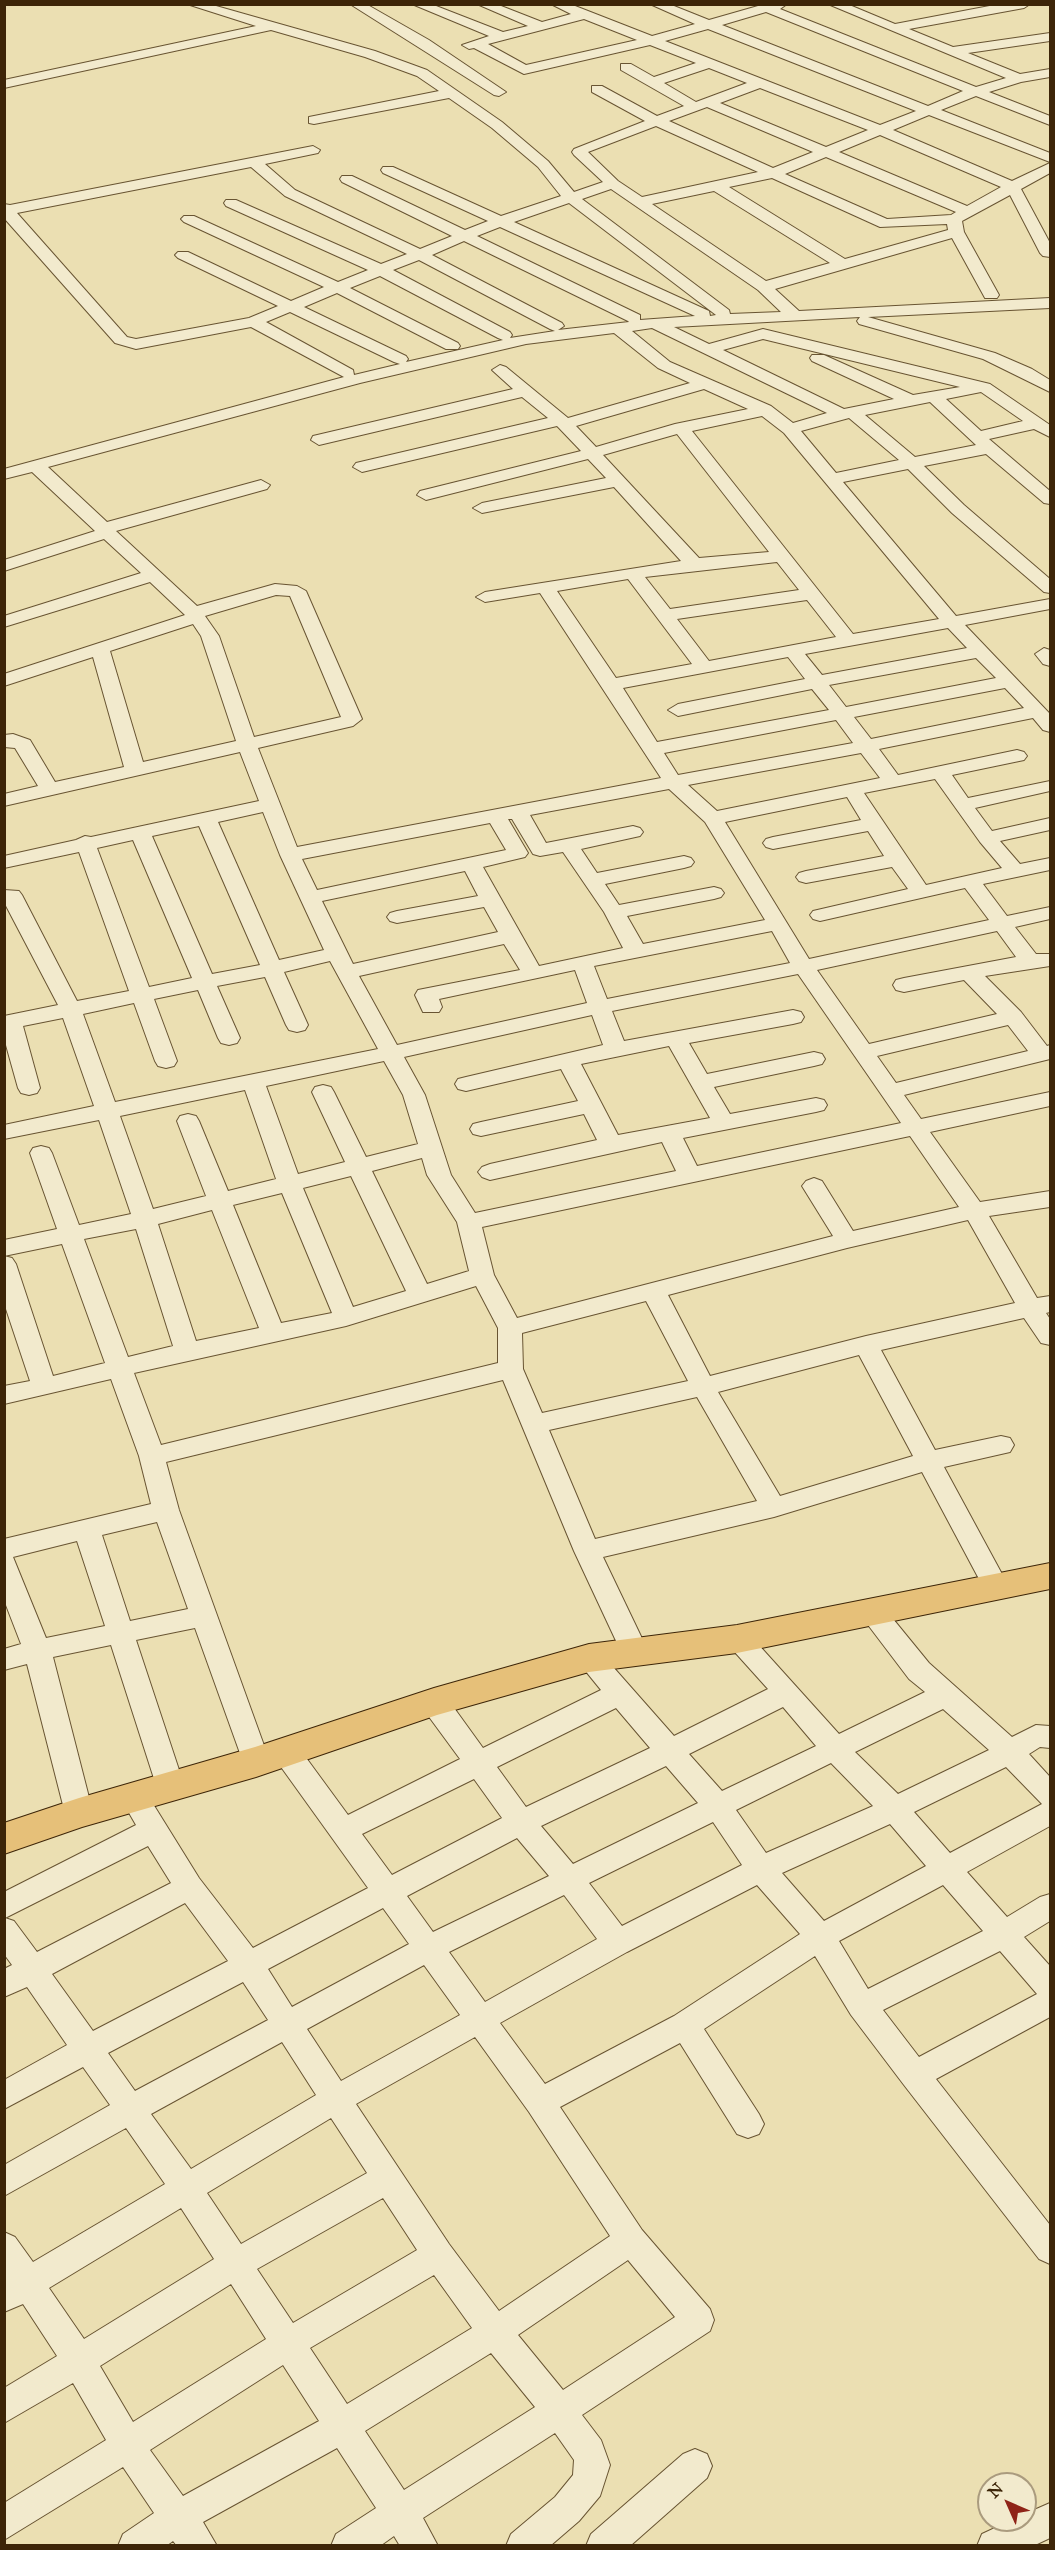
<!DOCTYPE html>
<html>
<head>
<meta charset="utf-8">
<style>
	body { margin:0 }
	#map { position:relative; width:1055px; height:2550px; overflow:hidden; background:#ebdfb2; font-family:"IM FELL Great Primer",serif }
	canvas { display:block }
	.frame { position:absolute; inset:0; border:6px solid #3d2508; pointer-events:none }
	.north { position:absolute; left:977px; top:2472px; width:60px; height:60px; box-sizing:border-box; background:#f2eacd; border:2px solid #aa9b7e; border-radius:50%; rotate:315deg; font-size:16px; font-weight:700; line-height:24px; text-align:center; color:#3d2508 }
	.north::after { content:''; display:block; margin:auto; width:21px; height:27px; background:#8f2418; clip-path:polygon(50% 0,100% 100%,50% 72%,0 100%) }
</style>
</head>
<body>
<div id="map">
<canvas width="1055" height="2550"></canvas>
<div class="frame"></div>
<div class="north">N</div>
</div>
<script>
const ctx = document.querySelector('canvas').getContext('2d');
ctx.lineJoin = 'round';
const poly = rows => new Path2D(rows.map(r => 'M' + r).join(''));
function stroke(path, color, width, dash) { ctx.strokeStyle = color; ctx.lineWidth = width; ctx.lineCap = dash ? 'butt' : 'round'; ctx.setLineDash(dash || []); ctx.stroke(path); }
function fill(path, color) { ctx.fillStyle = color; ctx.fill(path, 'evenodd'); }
const minor = poly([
	[187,4,209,4,375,51,427,70,502,122,548,161,574,192,603,182,574,155,572,152,574,149,645,121,592,92,592,86,602,86,657,116,684,106,621,70,621,64,631,64,654,77,696,63,650,45,524,74,474,48,469,49,462,45,489,36,412,4,431,4,503,32,528,26,477,4,496,4,542,22,571,14,551,4,570,4,652,36,695,24,650,4,669,4,709,20,765,4,787,4,780,9,976,87,1006,78,828,4,847,4,895,24,1000,4,1030,4,1024,8,909,29,953,47,1050,33,1050,41,968,53,1020,74,1050,69,1050,77,1021,82,989,92,1050,116,1050,125,976,96,941,110,1050,153,1050,162,929,115,893,130,1012,181,1050,163,1050,173,1021,189,1050,243,1050,257,1043,256,1040,253,1010,195,962,221,964,232,999,295,997,298,985,298,952,238,775,289,799,311,1050,298,1050,308,868,317,995,353,1032,369,1050,380,1050,392,983,359,859,324,857,321,860,317,674,327,709,344,763,329,990,384,1050,425,1050,437,1034,429,989,439,1050,491,1050,504,1044,503,986,454,924,466,964,505,1050,579,1050,593,1044,592,952,513,908,469,843,482,956,616,1050,599,1050,609,965,625,1050,714,1050,732,1043,730,1033,718,879,749,898,775,1017,750,1024,752,1027,756,1024,760,952,775,968,798,1050,781,1050,791,975,808,992,831,1050,818,1050,830,1000,841,1020,864,1050,858,1050,870,983,884,1007,916,1050,907,1050,919,1015,927,1036,954,1050,954,1050,966,985,976,1021,1012,1047,1046,1050,1045,1050,1059,904,1095,921,1119,1050,1092,1050,1106,930,1132,980,1202,1050,1191,1050,1207,989,1216,1037,1298,1050,1296,1050,1312,1046,1313,1050,1319,1050,1345,1041,1343,1024,1318,881,1350,935,1450,1001,1436,1010,1438,1014,1445,1010,1452,944,1467,1009,1587,1005,1594,996,1597,987,1594,922,1472,774,1517,603,1557,648,1651,644,1658,634,1662,624,1658,574,1551,503,1380,166,1462,179,1510,270,1762,266,1770,256,1773,246,1770,195,1628,136,1640,185,1788,181,1796,171,1799,161,1796,157,1788,111,1645,53,1657,93,1813,89,1821,79,1825,69,1821,65,1813,27,1664,4,1670,4,1649,21,1644,4,1600,4,1539,151,1504,139,1456,111,1379,4,1404,4,1386,30,1381,4,1303,4,1256,12,1258,16,1264,53,1376,105,1363,62,1244,4,1256,4,1240,57,1229,30,1153,33,1148,41,1146,49,1148,52,1153,79,1225,131,1214,99,1120,4,1139,4,1125,94,1106,63,1018,23,1026,40,1088,37,1093,29,1095,21,1093,18,1088,4,1038,4,1016,58,1005,4,902,4,890,19,891,22,895,77,1001,129,991,79,852,4,868,4,856,76,840,85,836,91,837,259,801,240,752,4,806,4,794,38,786,15,748,4,747,4,735,13,734,30,740,55,782,124,767,93,657,4,686,4,674,185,615,150,582,4,627,4,616,141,573,104,539,4,571,4,560,95,531,32,472,4,479,4,469,344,377,251,327,136,349,115,343,4,218,4,204,10,205,313,146,320,150,318,153,265,164,295,190,420,249,452,236,342,182,340,179,342,176,352,176,465,230,488,221,383,173,381,170,383,167,393,167,501,216,561,196,538,167,492,128,449,98,314,124,309,123,309,117,439,91,417,76,365,57,271,30,4,88,4,80,256,26,187,4],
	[766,12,963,91,928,106,722,25,766,12],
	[584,19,637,40,526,65,488,44,584,19],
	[708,29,916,111,880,125,665,41,708,29],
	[709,68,747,83,696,102,664,83,709,68],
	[760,88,868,130,826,147,720,103,760,88],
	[707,107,813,152,773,168,669,121,707,107],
	[656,126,758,172,642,197,618,181,588,152,656,126],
	[880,135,1001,187,967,206,839,152,880,135],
	[826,157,956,212,951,215,887,219,785,174,826,157],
	[251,167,285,196,407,254,381,264,236,200,226,200,224,203,226,206,368,270,338,282,194,216,184,216,181,219,184,222,324,287,291,301,188,252,178,252,175,255,178,258,278,306,249,318,136,339,127,337,17,213,251,167],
	[772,178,880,227,947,224,948,230,845,259,729,187,772,178],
	[611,189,758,290,781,312,730,314,729,310,582,199,611,189],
	[714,191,830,263,766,281,652,204,714,191],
	[569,203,716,315,710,316,709,311,514,222,569,203],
	[500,227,695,316,640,320,640,315,477,236,500,227],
	[464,241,628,321,629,322,558,330,564,326,562,323,432,255,464,241],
	[419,260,550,329,555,331,510,338,512,335,510,332,393,270,419,260],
	[380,276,498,338,503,340,406,362,408,359,406,356,304,307,337,293,446,349,458,349,460,346,458,343,350,288,380,276],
	[290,312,394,362,400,364,354,375,353,370,266,322,290,312],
	[652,328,827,413,793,423,771,406,670,362,632,331,652,328],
	[614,333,658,368,690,383,568,418,506,367,500,365,492,370,513,389,313,436,311,440,319,445,522,397,548,418,356,463,353,467,362,472,557,426,559,428,581,451,420,491,417,495,426,500,588,459,606,478,482,503,473,508,482,513,614,487,681,561,485,592,476,597,485,602,540,593,661,778,297,847,258,748,353,726,362,719,306,591,297,586,275,584,197,606,116,531,267,489,270,485,261,480,107,522,48,467,360,383,526,344,614,333],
	[763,339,960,387,913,395,824,355,812,355,810,358,812,361,894,399,844,409,723,350,763,339],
	[704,389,748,409,675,424,596,447,576,426,704,389],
	[981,392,1023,421,981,431,946,399,981,392],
	[930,402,976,445,915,457,865,415,930,402],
	[762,416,784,433,939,619,853,634,692,431,762,416],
	[849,418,899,460,836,473,801,431,849,418],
	[677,434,769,552,699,558,603,455,677,434],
	[777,562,799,590,670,609,645,577,777,562],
	[628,579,692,664,616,678,557,591,628,579],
	[276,595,290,596,341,717,254,737,219,636,205,616,276,595],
	[807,600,836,637,709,661,677,619,807,600],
	[193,624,201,636,236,741,143,762,110,651,193,624],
	[948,628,967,648,822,675,805,654,948,628],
	[788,657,805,679,678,704,668,710,678,716,812,689,829,710,657,742,623,688,788,657],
	[976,658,996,678,846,707,829,685,976,658],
	[1005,688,1024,708,871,739,854,717,1005,688],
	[836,720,853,743,678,775,664,753,836,720],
	[861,753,880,778,717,811,688,785,861,753],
	[935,779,980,842,1002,868,926,885,864,793,935,779],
	[669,789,705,822,765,920,643,944,627,916,714,899,721,897,724,893,721,889,714,887,619,905,605,884,684,868,691,866,694,862,691,858,684,856,597,873,581,849,640,836,643,832,640,828,633,826,546,843,530,815,669,789],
	[847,797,861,820,773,837,766,839,763,843,766,847,773,849,868,831,884,856,806,871,799,873,796,877,799,881,806,883,892,867,908,889,813,911,810,915,813,919,820,921,965,888,989,920,809,959,725,822,847,797],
	[263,812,280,855,324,950,279,960,218,822,263,812],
	[508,819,512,819,533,854,540,856,563,852,604,912,623,948,539,966,483,867,525,857,528,853,508,819],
	[490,823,506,850,317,890,302,859,490,823],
	[199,826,260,965,212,974,152,836,199,826],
	[133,840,192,978,149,987,97,848,133,840],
	[465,871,478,896,397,911,390,913,387,917,390,921,397,923,484,907,498,932,353,964,322,901,465,871],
	[772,931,790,963,607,999,594,966,772,931],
	[997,931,1016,957,904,978,896,980,893,985,896,990,904,992,964,980,997,1014,869,1044,817,970,997,931],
	[504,944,520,970,418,990,415,995,423,1012,439,1012,442,1007,439,999,575,970,587,1003,397,1045,359,976,504,944],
	[330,961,378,1049,115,1102,83,1014,134,1003,155,1061,158,1066,166,1068,174,1066,177,1061,154,999,198,990,218,1038,221,1043,229,1045,237,1043,240,1038,217,986,265,977,286,1025,289,1030,297,1032,305,1030,308,1025,284,972,330,961],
	[798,974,901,1123,697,1166,683,1138,816,1112,824,1110,827,1105,824,1100,816,1098,730,1114,714,1087,814,1066,822,1064,825,1059,822,1054,814,1052,707,1074,689,1043,793,1024,801,1022,804,1017,801,1012,793,1010,624,1041,612,1011,798,974],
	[592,1015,603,1045,466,1077,458,1079,455,1084,458,1089,466,1091,561,1069,578,1101,481,1122,473,1124,470,1129,473,1134,481,1136,584,1114,597,1140,490,1164,482,1167,478,1172,482,1177,490,1180,662,1142,676,1171,475,1213,451,1175,425,1095,404,1057,592,1015],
	[1008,1025,1028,1051,896,1083,877,1056,1008,1025],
	[669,1046,710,1118,618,1135,581,1064,669,1046],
	[384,1061,403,1095,418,1144,366,1157,334,1092,331,1087,323,1085,315,1087,312,1092,345,1162,298,1174,266,1086,384,1061],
	[245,1090,276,1179,228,1191,199,1121,196,1116,188,1114,180,1116,177,1121,206,1196,153,1209,120,1116,245,1090],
	[910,1136,959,1207,853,1231,822,1181,814,1178,806,1181,802,1186,833,1236,517,1318,494,1275,482,1227,910,1136],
	[422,1158,427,1175,457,1222,469,1271,427,1284,372,1171,422,1158],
	[351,1176,406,1291,353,1307,303,1188,351,1176],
	[282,1193,332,1313,281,1323,233,1205,282,1193],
	[212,1210,259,1328,196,1341,158,1224,212,1210],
	[968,1220,1015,1303,866,1336,710,1376,668,1295,847,1248,968,1220],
	[136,1229,173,1346,128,1357,84,1239,136,1229],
	[476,1286,498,1328,498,1363,161,1445,134,1373,346,1326,476,1286],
	[646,1301,688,1381,542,1413,523,1369,522,1333,646,1301],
	[859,1355,913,1456,780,1496,718,1392,859,1355],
	[697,1397,757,1501,595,1539,549,1430,697,1397],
	[157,1522,188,1609,130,1621,102,1535,157,1522],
	[77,1541,105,1626,46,1638,13,1557,77,1541],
	[350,4,366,4,429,40,506,92,499,96,494,95,350,4],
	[1044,648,1050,650,1050,666,1043,664,1035,654,1044,648],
	[871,1600,880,1603,929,1663,1012,1737,1036,1725,1050,1726,1050,1748,1040,1747,1029,1754,1050,1777,1050,1826,967,1872,1007,1917,1040,1897,1050,1894,1050,1921,1024,1937,1050,1966,1050,2017,936,2079,1050,2225,1050,2264,1039,2259,904,2085,851,2015,815,1956,704,2029,759,2114,764,2124,759,2134,748,2138,737,2134,680,2043,560,2107,642,2230,710,2309,714,2320,710,2331,582,2415,601,2440,610,2465,600,2496,579,2521,550,2546,506,2546,511,2534,555,2497,573,2475,574,2460,555,2433,423,2518,438,2546,400,2546,394,2536,380,2546,331,2546,336,2534,376,2508,337,2448,203,2522,217,2546,177,2546,173,2541,166,2546,118,2546,123,2534,154,2513,123,2467,4,2540,4,2503,106,2440,73,2383,4,2423,4,2388,57,2356,23,2304,4,2312,4,2232,15,2237,33,2262,165,2184,126,2128,4,2196,4,2165,110,2105,83,2067,4,2109,4,2080,67,2045,27,1987,4,1997,4,1969,12,1965,4,1954,4,1892,136,1825,121,1799,125,1791,135,1787,145,1791,199,1878,253,1948,368,1888,276,1760,272,1752,276,1744,286,1741,296,1744,348,1815,460,1759,424,1710,420,1702,424,1694,434,1691,444,1694,483,1748,601,1690,575,1658,579,1651,589,1647,599,1651,674,1736,768,1689,723,1639,727,1632,737,1629,747,1632,839,1734,925,1692,909,1679,862,1617,858,1610,862,1603,871,1600],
	[783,1707,816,1746,722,1791,689,1754,783,1707],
	[616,1708,650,1748,526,1807,497,1767,616,1708],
	[943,1709,989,1750,898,1794,855,1752,943,1709],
	[831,1763,873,1806,766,1853,736,1810,831,1763],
	[666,1766,698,1803,573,1864,541,1826,666,1766],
	[1006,1767,1042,1804,950,1853,914,1812,1006,1767],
	[474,1779,502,1818,392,1875,362,1834,474,1779],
	[713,1822,742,1865,622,1926,589,1883,713,1822],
	[890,1824,926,1866,824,1921,782,1873,890,1824],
	[517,1838,549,1876,433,1932,407,1896,517,1838],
	[148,1846,171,1883,37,1952,14,1921,5,1918,148,1846],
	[757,1885,800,1934,674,2016,545,2084,500,2023,627,1952,757,1885],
	[943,1885,983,1931,868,1989,839,1941,943,1885],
	[564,1895,597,1939,485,2002,449,1952,564,1895],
	[185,1903,228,1961,93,2031,52,1974,185,1903],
	[383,1908,409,1944,292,2007,268,1969,383,1908],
	[1000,1951,1037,1994,919,2057,883,2010,1000,1951],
	[424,1965,460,2015,341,2081,307,2029,424,1965],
	[243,1982,268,2020,135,2091,108,2053,243,1982],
	[475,2037,529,2112,610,2236,499,2311,449,2244,356,2104,475,2037],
	[282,2042,316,2095,191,2169,151,2114,282,2042],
	[331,2118,367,2173,241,2244,207,2193,331,2118],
	[383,2198,417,2250,293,2323,257,2269,383,2198],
	[181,2208,214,2259,84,2339,49,2288,181,2208],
	[628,2260,675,2317,563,2390,518,2335,628,2260],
	[434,2275,472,2328,347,2404,310,2348,434,2275],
	[231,2284,266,2339,133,2422,100,2366,231,2284],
	[491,2353,535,2407,404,2490,365,2431,491,2353],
	[283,2365,319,2421,183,2496,150,2450,283,2365],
	[695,2449,707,2454,712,2466,707,2478,630,2546,586,2546,591,2534,683,2454,695,2449],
	[1050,2503,1050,2538,1033,2546,977,2546,982,2534,1012,2520,1025,2520,1025,2514,1050,2503]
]);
const major = poly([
	[1050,1563,1050,1589,737,1653,589,1672,437,1715,256,1777,82,1827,4,1854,4,1823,79,1798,255,1747,434,1688,589,1644,737,1625,1050,1563]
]);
stroke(minor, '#685432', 2);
stroke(major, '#3d2508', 2);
fill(minor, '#f2eacd');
fill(major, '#e6c079');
</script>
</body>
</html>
